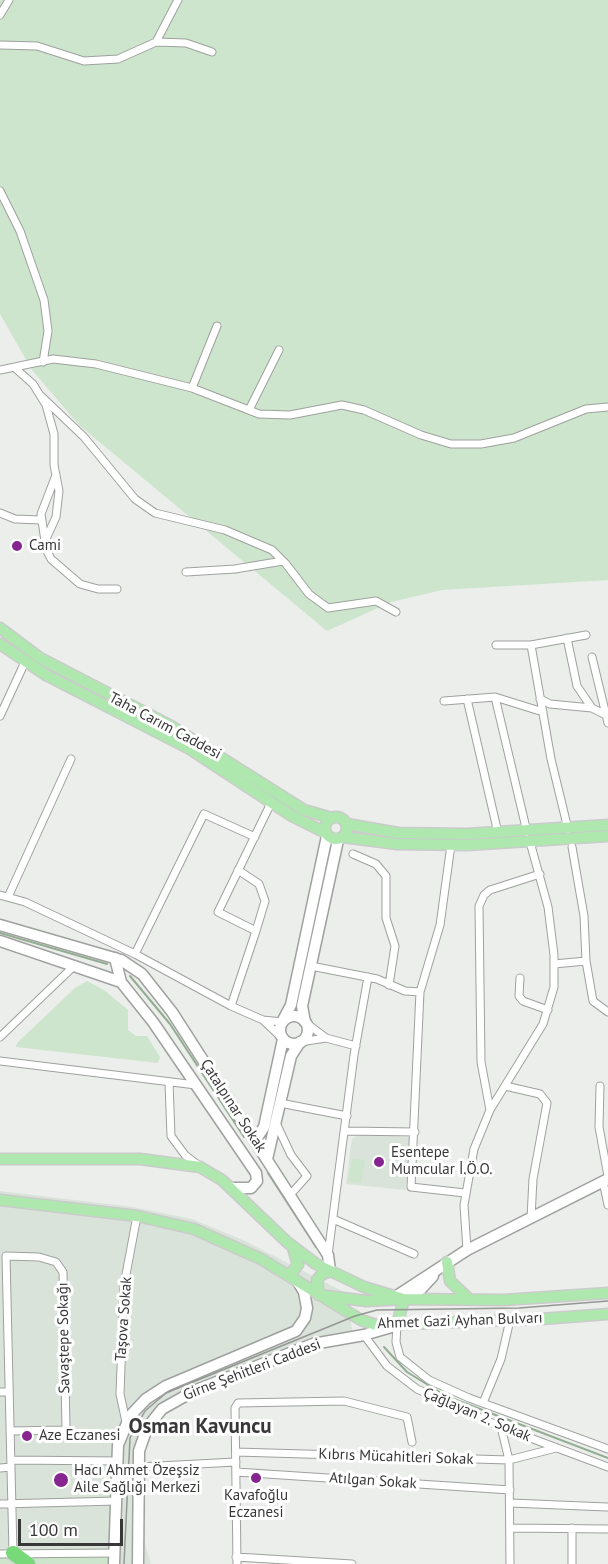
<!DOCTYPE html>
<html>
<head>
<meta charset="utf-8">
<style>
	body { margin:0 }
	#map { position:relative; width:608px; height:1564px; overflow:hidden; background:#ebeeeb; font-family:"PT Sans",sans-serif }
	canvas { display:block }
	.scale { position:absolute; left:18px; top:1519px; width:105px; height:27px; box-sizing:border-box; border:3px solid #373837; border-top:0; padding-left:8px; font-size:18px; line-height:21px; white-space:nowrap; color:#373837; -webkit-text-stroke:4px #fff; paint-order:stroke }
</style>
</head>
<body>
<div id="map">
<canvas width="608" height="1564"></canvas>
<div class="scale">100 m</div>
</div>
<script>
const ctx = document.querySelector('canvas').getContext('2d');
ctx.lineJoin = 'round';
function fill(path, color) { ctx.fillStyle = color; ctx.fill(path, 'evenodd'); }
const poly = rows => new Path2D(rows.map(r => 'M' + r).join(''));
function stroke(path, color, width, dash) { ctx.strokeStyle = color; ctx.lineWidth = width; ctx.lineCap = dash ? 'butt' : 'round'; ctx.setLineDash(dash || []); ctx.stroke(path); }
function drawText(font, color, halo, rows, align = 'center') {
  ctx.font = font + ' "PT Sans",sans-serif'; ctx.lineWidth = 6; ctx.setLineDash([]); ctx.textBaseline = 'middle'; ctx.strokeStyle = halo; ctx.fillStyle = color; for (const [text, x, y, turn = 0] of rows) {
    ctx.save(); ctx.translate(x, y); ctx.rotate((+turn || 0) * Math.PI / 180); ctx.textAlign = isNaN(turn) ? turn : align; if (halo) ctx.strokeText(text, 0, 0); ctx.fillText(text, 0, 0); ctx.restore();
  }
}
fill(poly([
	[362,1133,413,1138,405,1190,346,1184,352,1139],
	[0,1191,133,1207,192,1219,245,1241,346,1293,354,1342,317,1348,173,1404,152,1428,142,1450,145,1544,151,1564,0,1564]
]), '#dae3da');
fill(poly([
	[0,0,608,0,608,580,442,590,391,602,327,631,79,425,32,370,0,314],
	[87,981,104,990,128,1010,128,1030,136,1036,147,1036,160,1057,158,1063,16,1047,17,1043,75,988],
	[352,1159,365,1160,361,1183,348,1181],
	[109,1557,108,1564,0,1564,0,1558]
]), '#cde5cc');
stroke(poly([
	[0,933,107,964],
	[130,976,170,1024,244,1137],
	[268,1173,316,1247],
	[384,1347,407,1372,446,1396,608,1458]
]), '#92ad91', 2);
const street = poly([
	[0,15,9,0],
	[156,42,178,0],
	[0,45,37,46,84,61,118,59,156,42,186,43,212,52],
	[0,191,20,231,44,300,48,331,43,362],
	[15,368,33,384,46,405,54,434,54,465,59,491,56,517,45,541,47,551,51,559,80,584,98,589,117,589],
	[0,370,53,359,96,364,192,388,259,414,290,415,342,405,364,410,421,435,451,444,481,444,514,438,586,409,608,407],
	[192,388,217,326],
	[41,396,84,437,135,499,155,513,225,530,272,550,286,564,309,594,328,608,376,601,396,612],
	[249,410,279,350],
	[0,513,15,519,41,520],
	[45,541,41,514,56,475],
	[186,572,235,569,283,561],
	[567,638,577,686,592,708],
	[496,645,531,645,586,635],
	[531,645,551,759,568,829],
	[592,657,608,723],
	[495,697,527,832],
	[467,699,498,833],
	[540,699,550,704,592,708,606,715],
	[444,701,495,697,543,712],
	[0,716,25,662],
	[451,845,440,925,420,992,411,1187,465,1193],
	[572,847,584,916,586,961],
	[353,854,376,864,386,876,386,918,395,946,389,985],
	[238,870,259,884,265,901,256,931],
	[0,895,25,902,135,954,231,1006,263,1020,282,1022],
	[8,897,71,759],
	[135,954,204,814,255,837],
	[554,964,586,961,593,1001,608,1012],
	[311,966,377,979,405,991,420,992],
	[520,978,519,996,523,1001,548,1010],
	[231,1006,256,931,218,912,271,803],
	[263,1020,283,1039],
	[305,1022,326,1038],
	[0,1037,75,965],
	[300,1042,326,1038,356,1046],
	[0,1061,196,1085],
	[169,1082,171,1136,185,1155,198,1165],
	[505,1086,540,1094,547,1103,533,1179,531,1218],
	[600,1086,599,1127,608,1176],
	[280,1103,347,1116],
	[490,1110,481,1062,479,906,484,895,490,890,540,874],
	[276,1123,291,1155,307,1176,290,1195],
	[346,1131,415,1132],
	[603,1181,608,1205],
	[333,1219,414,1254],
	[467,1250,464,1205,474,1149,490,1110,543,1024,554,987,554,955,548,907,530,842],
	[328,1255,354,1055,368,977],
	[397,1325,396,1342,400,1357,429,1380,469,1398,608,1449],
	[364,1335,387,1366,417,1389,501,1427,608,1467],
	[0,1392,9,1392],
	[483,1403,501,1359,510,1320],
	[126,1422,120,1394,124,1285,137,1216],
	[501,1427,509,1460,510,1564],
	[10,1431,66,1430,63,1272,56,1262,39,1257,6,1256,13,1553],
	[236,1452,509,1460,556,1448],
	[11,1460,118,1461],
	[139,1467,236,1462],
	[0,1468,11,1467],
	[236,1472,510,1490],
	[511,1503,607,1507],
	[0,1504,117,1501],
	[511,1528,608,1529],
	[0,1554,115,1553],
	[236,1557,352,1564],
	[237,1564,235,1408,238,1403,344,1401,407,1417,412,1442],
	[572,1564,572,1528]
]);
const secondary = poly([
	[0,925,121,960,142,974,172,1012,328,1255,330,1271],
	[0,941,121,982],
	[115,958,121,982,153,1022,256,1173,257,1181,251,1188,232,1188],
	'280 1030a14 14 0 1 1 28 0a14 14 0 1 1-28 0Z',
	[282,1022,291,1005,327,836],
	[305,1022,302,1006,338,840],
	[255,1141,264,1127,283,1039],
	[267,1159,291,1056,300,1042],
	[395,1297,467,1250,608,1179],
	[404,1299,421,1289,433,1276],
	[114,1564,118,1445,130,1416,146,1399,166,1386,296,1331,305,1318,307,1308,304,1292,298,1282],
	[138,1564,139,1451,147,1428,162,1409,194,1391,313,1344,364,1335,395,1326]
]);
const primary = poly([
	[0,628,40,658,171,726,304,810,332,818],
	[0,644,46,675,190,749,292,816,326,833],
	'325 828a11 11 0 1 1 22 0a11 11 0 1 1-22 0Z',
	[347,824,398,833,467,834,608,825],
	[343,837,397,844,467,845,608,836],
	[0,1159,140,1159,200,1167,222,1180,287,1242,316,1264,364,1287,404,1299,504,1300,608,1293],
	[0,1200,137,1216,194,1229,261,1259,361,1320,376,1325,541,1319,608,1314],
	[447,1262,450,1281,470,1300],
	[330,1271,321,1275,317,1280,319,1295,366,1301,404,1299,397,1325],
	[289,1276,298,1265,293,1248]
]);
const highway = poly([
	[13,1553,28,1564]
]);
stroke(street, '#9ea19e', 9);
stroke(secondary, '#9ea19e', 13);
stroke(primary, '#cbcbcb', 13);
stroke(highway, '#cbcbcb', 16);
stroke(street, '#fff', 7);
stroke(secondary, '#fff', 10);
stroke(primary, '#aee8af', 10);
stroke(highway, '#78d979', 14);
stroke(poly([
	[124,1564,130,1438,145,1411,166,1393,355,1316,377,1310,519,1308,608,1301]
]), '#959795', 1.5);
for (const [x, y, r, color] of [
	[17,546,6,"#86258f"],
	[379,1162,6,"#86258f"],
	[27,1436,6,"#86258f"],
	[256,1478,6,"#86258f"],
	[61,1480,8,"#86258f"]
]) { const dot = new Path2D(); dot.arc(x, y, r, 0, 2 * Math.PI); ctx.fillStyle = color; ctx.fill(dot); stroke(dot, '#fff', 2); }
drawText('15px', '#373837', '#fff', [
	["Cami",29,546],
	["Esentepe",391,1153],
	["Mumcular İ.Ö.O.",391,1170],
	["Aze Eczanesi",39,1436],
	["Hacı Ahmet Özeşsiz",74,1471],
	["Aile Sağlığı Merkezi",74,1488],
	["Kavafoğlu",256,1496,"center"],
	["Eczanesi",256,1513,"center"]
], 'left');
drawText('15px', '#373837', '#fff', [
	["Taha Carım Caddesi",165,726,28],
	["Çatalpınar Sokak",233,1106,57],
	["Taşova Sokak",124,1319,-86],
	["Ahmet Gazi Ayhan Bulvarı",460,1321,-2],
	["Savaştepe Sokağı",64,1338,-91],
	["Girne Şehitleri Caddesi",252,1370,-21],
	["Çağlayan 2. Sokak",477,1415,23],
	["Kıbrıs Mücahitleri Sokak",396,1457,2],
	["Atılgan Sokak",373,1481,4]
]);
drawText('bold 21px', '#373837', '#fff', [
	["Osman Kavuncu",200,1427]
]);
</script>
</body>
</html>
